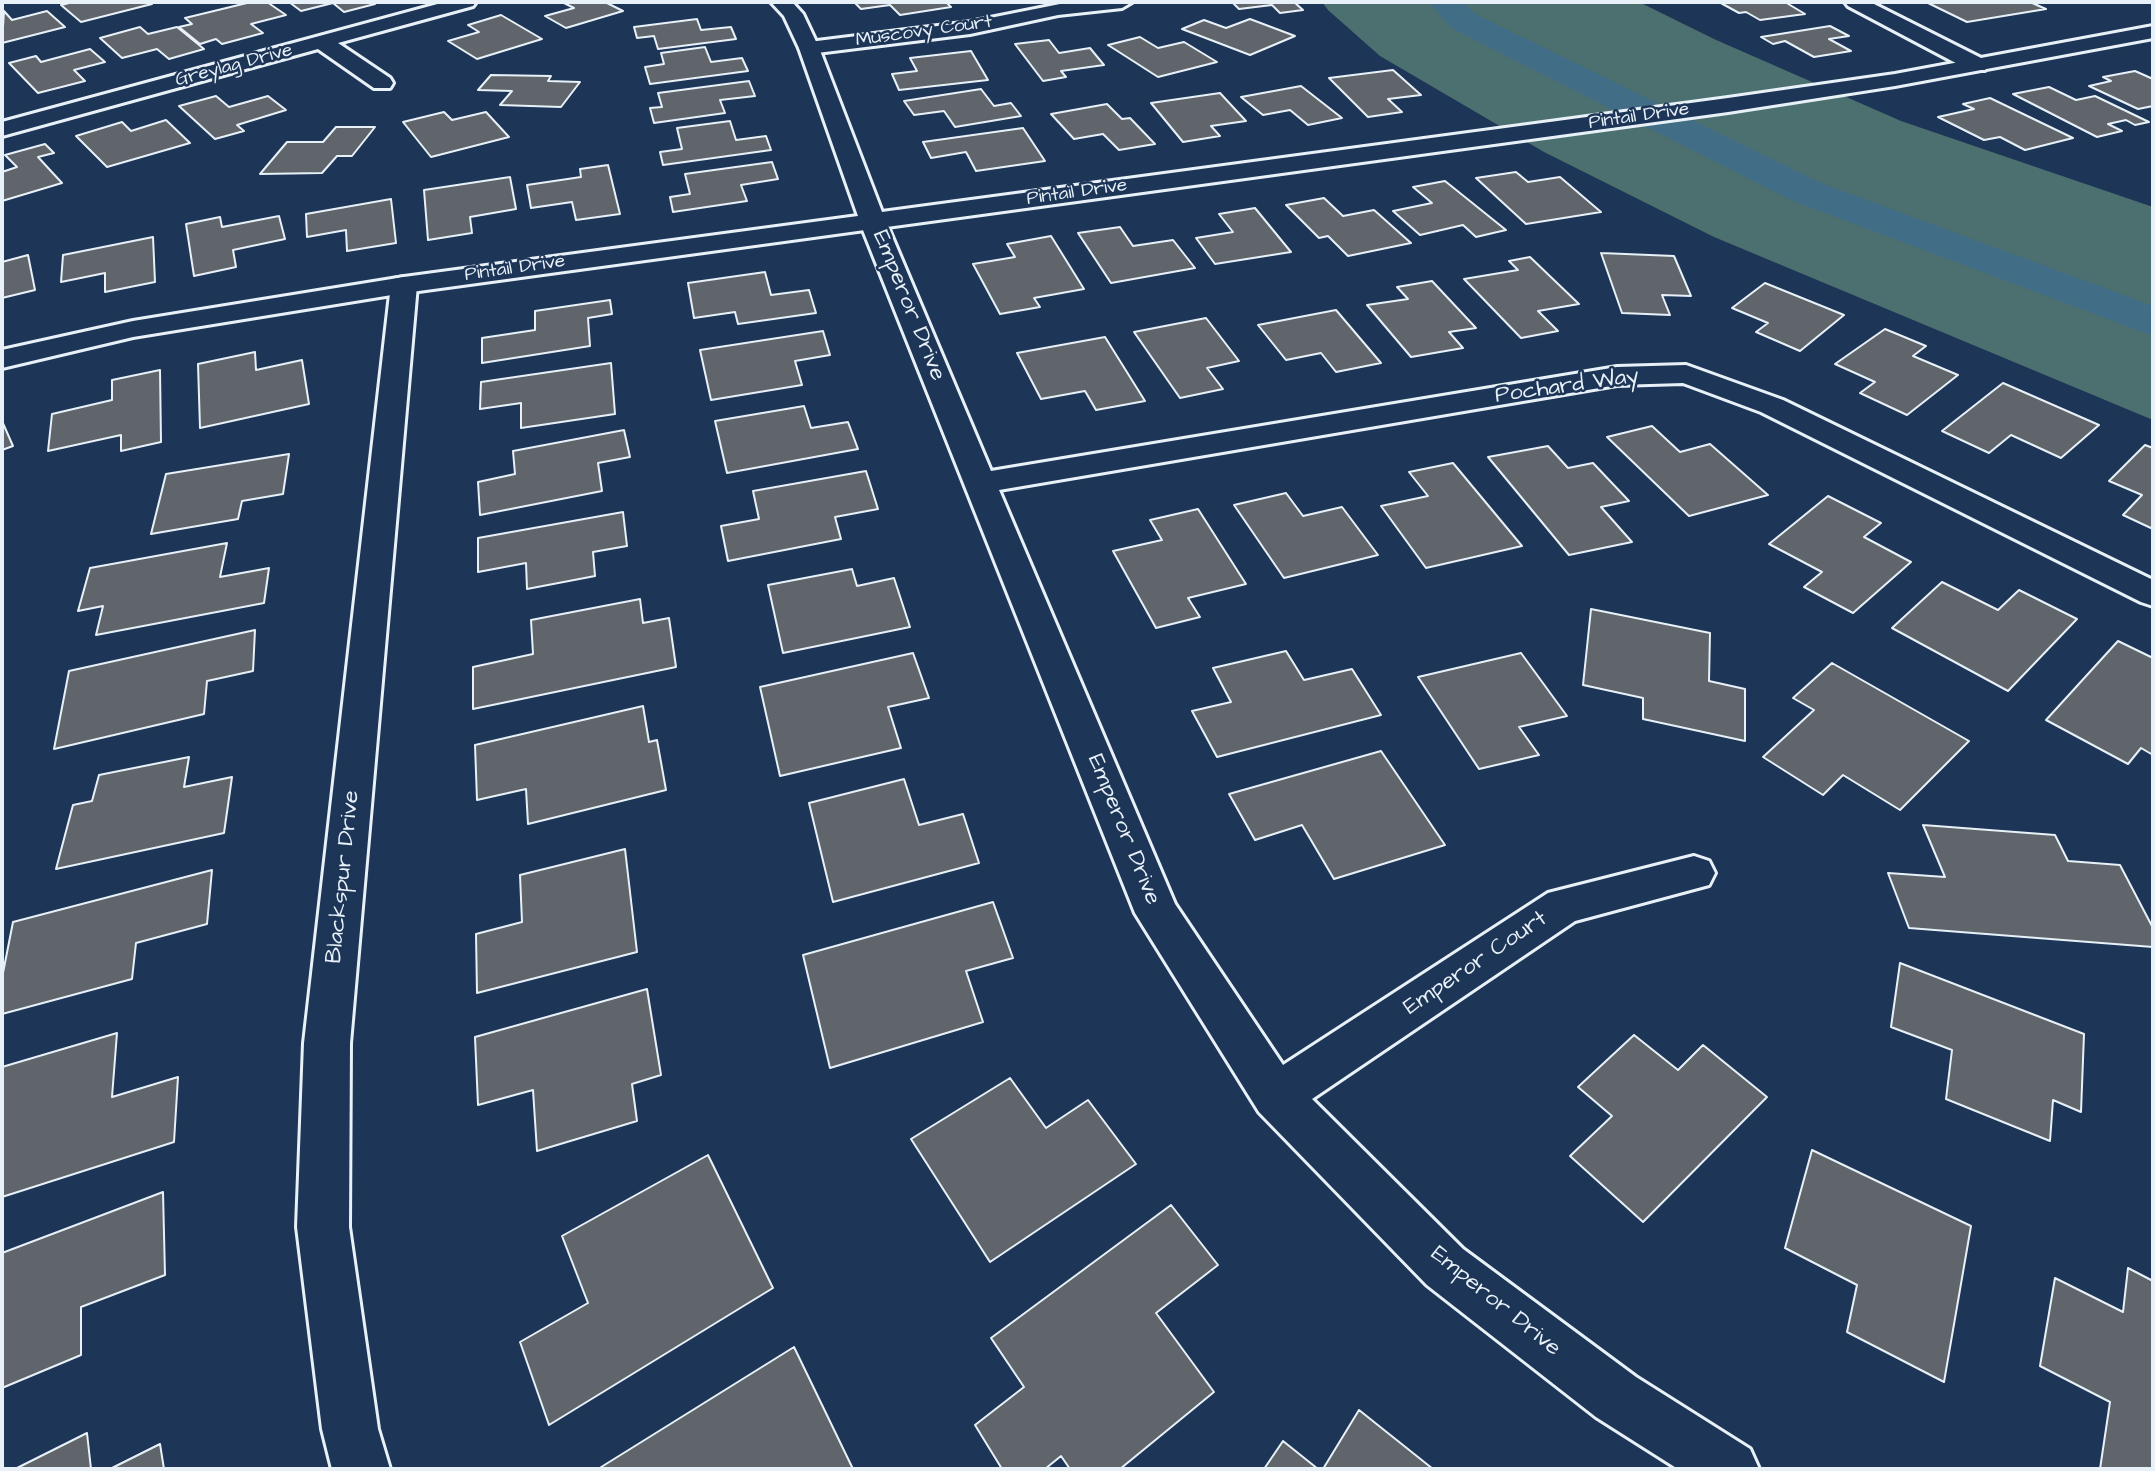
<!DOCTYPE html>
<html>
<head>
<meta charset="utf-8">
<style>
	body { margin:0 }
	#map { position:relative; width:2155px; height:1471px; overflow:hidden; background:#1d3557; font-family:"Architects Daughter",sans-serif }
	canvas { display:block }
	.frame { position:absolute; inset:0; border:4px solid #e8f1f8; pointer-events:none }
</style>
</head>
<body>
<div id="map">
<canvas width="2155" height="1471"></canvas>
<div class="frame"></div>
</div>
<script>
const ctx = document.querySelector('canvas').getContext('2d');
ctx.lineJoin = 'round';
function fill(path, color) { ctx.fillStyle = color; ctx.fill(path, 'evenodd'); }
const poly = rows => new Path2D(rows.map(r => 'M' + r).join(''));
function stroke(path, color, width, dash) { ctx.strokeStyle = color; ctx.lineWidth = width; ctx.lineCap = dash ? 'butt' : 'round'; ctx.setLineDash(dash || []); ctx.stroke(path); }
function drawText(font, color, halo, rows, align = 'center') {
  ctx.font = font + ' "Architects Daughter",sans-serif'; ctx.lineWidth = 5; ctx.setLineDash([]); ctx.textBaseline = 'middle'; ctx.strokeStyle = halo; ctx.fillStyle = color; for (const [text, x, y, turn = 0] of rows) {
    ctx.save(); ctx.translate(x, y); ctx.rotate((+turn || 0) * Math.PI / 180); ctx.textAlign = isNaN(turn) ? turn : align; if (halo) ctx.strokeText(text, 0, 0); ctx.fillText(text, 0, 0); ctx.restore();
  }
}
fill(poly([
	[1322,2,1639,2,1714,39,1901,121,2153,207,2153,420,1714,237,1544,152,1380,56,1328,10]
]), '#4c6f70');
fill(poly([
	[1429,2,1463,2,1475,14,1821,183,2153,306,2153,336,1793,201,1451,28,1429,2]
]), '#416d86');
const building = poly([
	[73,2,148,2,152,4,81,22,61,5,73,2],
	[251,2,267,2,286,15,251,24,263,33,222,44,216,39,200,44,179,27,192,24,185,18,251,2],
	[289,2,372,2,375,4,344,12,333,3,301,11,289,2],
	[562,2,605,2,623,11,566,28,545,16,574,8,562,2],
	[854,2,946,2,951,7,900,15,890,5,861,9,854,2],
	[1232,2,1294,2,1303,10,1280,13,1272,5,1239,9,1232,2],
	[1719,2,1785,2,1805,14,1760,20,1746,12,1739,13,1719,2],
	[1926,2,2030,2,2046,9,1967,22,1926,2],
	[4,11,12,20,47,11,65,27,2,43,4,11],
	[501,15,542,39,477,59,448,41,479,32,468,25,501,15],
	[697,19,701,30,731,27,736,39,658,49,654,36,637,38,634,27,697,19],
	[1250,19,1295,36,1250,55,1182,29,1204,20,1226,28,1250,19],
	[1830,26,1849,36,1829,39,1851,51,1814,57,1785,41,1773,44,1761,37,1830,26],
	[140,27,148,34,177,27,204,49,169,59,157,49,122,58,100,38,140,27],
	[1140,37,1158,48,1184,42,1217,62,1158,77,1108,45,1140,37],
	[1049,40,1059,53,1090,48,1104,65,1061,71,1066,77,1043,81,1015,44,1049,40],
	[705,47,711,62,742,58,748,71,650,84,645,67,664,64,661,53,705,47],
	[90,49,105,62,74,70,85,81,38,93,9,63,36,56,41,62,90,49],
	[971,51,988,80,899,90,892,74,917,71,910,58,971,51],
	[1393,70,1421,95,1388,99,1402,112,1368,117,1329,78,1393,70],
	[2135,71,2153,79,2153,106,2138,109,2089,86,2111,81,2103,77,2135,71],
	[491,75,551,76,548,81,580,82,561,107,500,105,512,91,478,90,491,75],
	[749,81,755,96,720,100,725,113,654,123,650,108,662,107,658,93,749,81],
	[1301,86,1342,118,1308,125,1290,110,1263,115,1241,97,1301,86],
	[2049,87,2076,100,2095,96,2149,122,2135,125,2126,120,2108,124,2122,131,2097,137,2013,94,2049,87],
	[981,89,994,106,1011,103,1021,116,955,127,944,111,914,115,904,101,981,89],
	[1220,93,1246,121,1211,126,1220,136,1183,142,1151,103,1220,93],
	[216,96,229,107,268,96,286,110,237,125,244,131,215,139,179,106,216,96],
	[1990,98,2073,138,2025,150,2000,137,1984,140,1938,117,1974,109,1963,104,1990,98],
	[1107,104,1122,119,1130,118,1155,144,1119,150,1103,134,1074,139,1051,114,1107,104],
	[444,112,452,120,486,112,509,137,431,157,403,122,444,112],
	[166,120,190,143,107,167,76,136,122,122,131,131,166,120],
	[730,121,736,140,766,136,771,150,663,165,660,152,682,149,677,128,730,121],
	[336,127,375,127,352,156,337,156,322,173,260,174,287,142,323,142,336,127],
	[1023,128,1045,161,976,171,966,152,931,158,923,142,1023,128],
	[45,144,54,153,38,157,62,183,2,201,2,172,17,167,5,155,45,144],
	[772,162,778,179,741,185,747,201,673,212,670,197,690,194,685,174,772,162],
	[608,165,620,214,576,220,572,202,531,208,527,185,581,177,580,169,608,165],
	[1516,172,1528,182,1560,177,1601,212,1526,224,1476,178,1516,172],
	[510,177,516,209,470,217,472,233,428,240,424,190,510,177],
	[1445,181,1506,230,1476,237,1463,225,1420,235,1393,211,1432,203,1413,187,1445,181],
	[1324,198,1343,216,1374,210,1411,243,1348,256,1328,236,1319,238,1286,205,1324,198],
	[391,199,396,243,347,251,346,230,307,237,306,214,391,199],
	[1255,208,1291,252,1215,264,1196,238,1233,232,1219,214,1255,208],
	[279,216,285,239,233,250,236,267,194,276,186,224,220,217,222,227,279,216],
	[1120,227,1133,246,1173,240,1195,268,1111,283,1078,233,1120,227],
	[1051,236,1084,289,1034,298,1040,307,1000,314,973,264,1015,257,1007,244,1051,236],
	[153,237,155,282,105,292,105,273,61,282,63,255,153,237],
	[1601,253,1674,256,1691,296,1662,295,1670,315,1622,313,1601,253],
	[28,255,35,290,2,298,2,262,28,255],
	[1530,257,1579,304,1538,311,1558,331,1521,338,1464,279,1518,270,1509,261,1530,257],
	[765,272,771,295,809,290,816,313,738,324,735,312,694,318,688,283,765,272],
	[1432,281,1476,328,1449,332,1463,348,1411,357,1367,305,1408,299,1397,287,1432,281],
	[1765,283,1844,315,1800,351,1756,332,1768,323,1732,308,1765,283],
	[610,300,612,314,588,318,590,346,482,363,482,338,535,330,535,311,610,300],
	[1336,310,1381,363,1336,372,1321,353,1286,360,1258,325,1336,310],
	[1206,318,1239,361,1207,368,1223,389,1180,398,1134,332,1206,318],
	[1885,329,1926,346,1913,356,1958,375,1907,415,1860,393,1875,382,1835,364,1885,329],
	[823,331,830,355,795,361,802,385,711,400,700,350,823,331],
	[1105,337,1145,401,1096,410,1085,391,1041,399,1017,353,1105,337],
	[255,352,256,370,302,360,309,404,200,428,198,364,255,352],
	[611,363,615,414,521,428,521,403,480,409,481,382,611,363],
	[160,370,161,442,121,451,121,435,48,451,52,414,112,400,112,380,160,370],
	[2003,383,2099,425,2061,458,2011,435,1989,453,1942,431,2003,383],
	[804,406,811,428,848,422,858,449,727,473,715,421,804,406],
	[2,421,13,446,2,450,2,421],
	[1652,426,1680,452,1710,444,1768,495,1689,516,1607,437,1652,426],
	[624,430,630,457,598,463,602,491,480,515,478,482,515,474,513,451,624,430],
	[2145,445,2153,448,2153,529,2123,515,2142,495,2109,481,2145,445],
	[1548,446,1568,468,1593,463,1629,501,1601,507,1632,542,1569,555,1488,457,1548,446],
	[289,454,283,494,242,501,238,519,151,534,166,474,289,454],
	[1453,463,1522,546,1426,568,1381,506,1428,496,1409,472,1453,463],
	[866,471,878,509,835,517,841,539,728,561,721,526,759,519,753,491,866,471],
	[1286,493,1303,516,1342,507,1378,555,1284,578,1234,505,1286,493],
	[1828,496,1881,523,1864,537,1911,562,1853,613,1804,587,1822,572,1769,544,1828,496],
	[1198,509,1246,584,1188,598,1200,617,1156,628,1113,551,1162,540,1150,520,1198,509],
	[623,512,627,546,593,552,595,576,527,589,526,563,478,572,478,538,623,512],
	[227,543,220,577,269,568,264,603,96,635,103,606,78,611,90,568,227,543],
	[852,569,857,586,894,578,910,627,783,653,768,585,852,569],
	[1942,582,1998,610,2019,590,2077,619,2008,691,1892,628,1942,582],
	[640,599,643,623,669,618,676,667,473,709,473,667,533,654,531,620,640,599],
	[1591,609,1710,633,1709,681,1745,689,1745,741,1643,719,1643,698,1583,685,1591,609],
	[255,630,253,671,207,681,204,714,54,749,69,671,255,630],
	[2118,641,2153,658,2153,755,2141,748,2128,764,2046,720,2118,641],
	[1286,651,1304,680,1352,669,1381,715,1217,757,1192,711,1231,702,1213,668,1286,651],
	[913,653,929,698,888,707,901,748,780,776,760,687,913,653],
	[1521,653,1567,716,1519,727,1539,755,1479,769,1418,677,1521,653],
	[1832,663,1969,741,1900,810,1843,775,1823,795,1763,757,1814,710,1793,698,1832,663],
	[643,706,649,742,657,740,666,790,528,824,526,789,477,800,475,745,643,706],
	[1381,751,1445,845,1334,879,1302,825,1255,840,1229,794,1381,751],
	[189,757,184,787,232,777,224,833,56,869,73,805,92,801,99,775,189,757],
	[904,779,919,825,963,814,979,863,833,902,809,803,904,779],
	[1923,825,2055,835,2068,861,2120,865,2153,928,2153,947,1909,928,1888,873,1945,877,1923,825],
	[625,849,637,952,477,993,476,934,522,922,520,875,625,849],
	[212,870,207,924,136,943,132,979,2,1014,2,978,13,922,212,870],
	[993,902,1013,958,966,971,983,1022,830,1068,803,955,993,902],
	[1900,963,2084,1034,2081,1112,2053,1100,2050,1141,1946,1099,1952,1050,1891,1027,1900,963],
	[647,989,661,1075,632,1084,637,1121,537,1151,533,1090,478,1105,475,1037,647,989],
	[117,1033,112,1097,178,1077,174,1142,2,1197,2,1067,117,1033],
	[1634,1035,1678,1070,1703,1045,1767,1097,1643,1222,1570,1156,1612,1116,1578,1087,1634,1035],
	[1010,1078,1046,1128,1088,1100,1136,1164,990,1262,911,1139,1010,1078],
	[1812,1150,1971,1226,1944,1382,1847,1332,1857,1285,1785,1248,1812,1150],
	[708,1155,773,1288,549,1425,520,1342,588,1303,562,1236,708,1155],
	[163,1192,165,1275,81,1307,81,1355,2,1388,2,1253,163,1192],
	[1171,1205,1218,1265,1156,1313,1214,1392,1120,1469,1070,1469,1061,1456,1045,1469,1002,1469,975,1425,1024,1387,991,1338,1171,1205],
	[2128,1268,2153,1281,2153,1469,2100,1469,2110,1402,2040,1366,2055,1278,2123,1312,2128,1268],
	[794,1347,853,1469,598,1469,794,1347],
	[1359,1410,1433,1469,1323,1469,1359,1410],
	[87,1433,91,1469,15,1469,87,1433],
	[1283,1441,1318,1469,1264,1469,1283,1441],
	[160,1444,164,1469,110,1469,160,1444]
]);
fill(building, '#5f656b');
stroke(building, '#e8f1f8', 2);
const street = poly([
	[445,2,476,2,473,6,338,43,390,78,393,83,390,88,374,88,318,49,2,136,2,122,445,2],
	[1070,2,1132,2,1122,8,1058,15,970,34,809,54,802,52,799,48,802,44,809,42,970,22,1070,2],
	[1845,2,1870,2,1985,60,1988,65,1985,70,1969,70,1848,6,1845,2],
	[872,212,881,215,885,220,991,471,1617,367,1686,365,1783,400,2153,580,2153,606,2141,602,1761,412,1683,383,1617,385,999,490,1175,904,1283,1065,1548,893,1694,856,1709,861,1715,873,1709,885,1575,921,1312,1099,1463,1249,1636,1377,1750,1449,1759,1469,1678,1469,1596,1417,1427,1285,1259,1112,1135,913,859,220,863,215,872,212],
	[404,277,414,279,417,285,350,1043,349,1227,378,1429,390,1469,332,1469,322,1429,297,1227,304,1043,391,285,394,279,404,277]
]);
const secondary = poly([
	[771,2,792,2,803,14,819,48,882,212,1728,98,1895,74,2153,26,2153,38,1895,86,1728,112,404,293,133,337,2,368,2,350,133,321,404,277,858,216,799,48,784,16,771,2]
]);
stroke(street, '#e8f1f8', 6);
stroke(secondary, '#e8f1f8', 6);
fill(street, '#1d3557');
fill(secondary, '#1d3557');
drawText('19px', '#e8f1f8', '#1d3557', [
	["Muscovy Court",924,32,-8],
	["Greylag Drive",234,66,-15],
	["Pintail Drive",1639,117,-8],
	["Pintail Drive",1077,193,-8],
	["Pintail Drive",515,269,-8]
]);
drawText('23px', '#e8f1f8', '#1d3557', [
	["Emperor Drive",908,306,68],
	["Pochard Way",1567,387,-8],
	["Emperor Drive",1123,830,68],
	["Blackspur Drive",344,877,-84],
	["Emperor Court",1476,964,-34],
	["Emperor Drive",1495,1302,39]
]);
</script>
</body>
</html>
